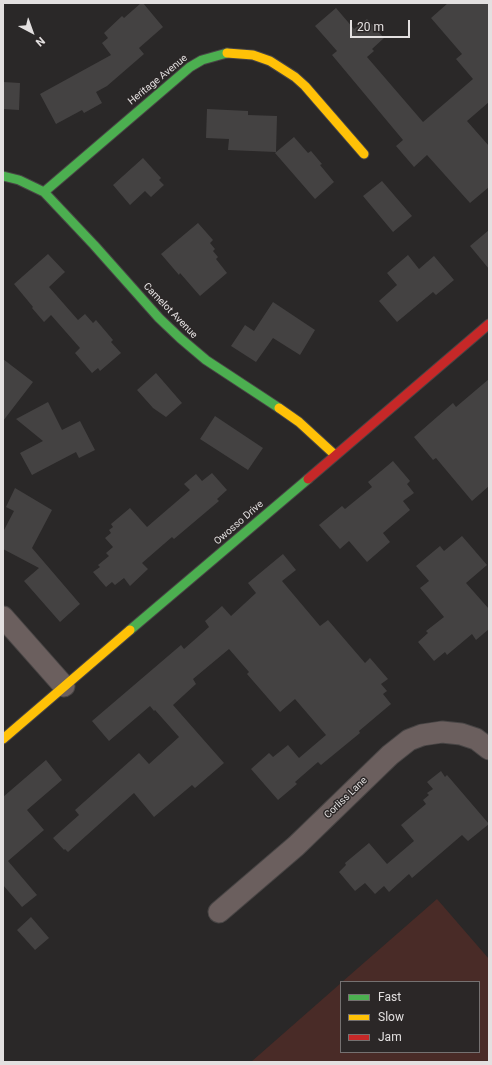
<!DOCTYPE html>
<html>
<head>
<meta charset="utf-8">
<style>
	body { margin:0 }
	#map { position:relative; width:492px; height:1065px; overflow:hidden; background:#2a2828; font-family:Roboto,sans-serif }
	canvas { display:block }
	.frame { position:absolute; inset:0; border:4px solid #e3e0e0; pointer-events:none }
	.legend { position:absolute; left:340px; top:981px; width:140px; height:72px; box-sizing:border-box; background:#2b2727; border:1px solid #757171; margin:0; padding:5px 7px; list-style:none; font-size:12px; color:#e3e0e0 }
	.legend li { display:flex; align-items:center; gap:8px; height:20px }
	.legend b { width:20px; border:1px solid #757171 }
	.north { position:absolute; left:12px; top:12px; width:40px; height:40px; -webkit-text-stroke:3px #2b2727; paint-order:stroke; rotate:139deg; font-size:11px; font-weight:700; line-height:16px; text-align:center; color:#e3e0e0 }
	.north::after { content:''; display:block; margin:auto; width:14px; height:18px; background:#e3e0e0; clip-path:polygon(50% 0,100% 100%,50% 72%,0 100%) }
	.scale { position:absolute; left:350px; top:20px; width:60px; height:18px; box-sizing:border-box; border:2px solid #e3e0e0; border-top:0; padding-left:5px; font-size:12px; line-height:14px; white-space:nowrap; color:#e3e0e0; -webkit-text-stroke:3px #2b2727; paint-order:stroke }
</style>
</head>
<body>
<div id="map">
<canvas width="492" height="1065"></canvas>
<div class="frame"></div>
<ul class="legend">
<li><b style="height:5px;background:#4caf50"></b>Fast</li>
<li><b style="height:5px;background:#ffc107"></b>Slow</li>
<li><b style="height:5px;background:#c62828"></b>Jam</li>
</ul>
<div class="north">N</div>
<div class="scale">20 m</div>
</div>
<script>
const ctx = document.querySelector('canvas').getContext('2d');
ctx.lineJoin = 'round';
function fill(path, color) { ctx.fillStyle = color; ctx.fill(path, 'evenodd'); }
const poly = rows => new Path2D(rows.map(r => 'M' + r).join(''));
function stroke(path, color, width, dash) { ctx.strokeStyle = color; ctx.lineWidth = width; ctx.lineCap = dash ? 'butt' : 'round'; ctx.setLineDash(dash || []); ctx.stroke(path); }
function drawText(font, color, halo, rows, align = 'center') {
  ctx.font = font + ' Roboto,sans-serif'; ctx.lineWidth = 3; ctx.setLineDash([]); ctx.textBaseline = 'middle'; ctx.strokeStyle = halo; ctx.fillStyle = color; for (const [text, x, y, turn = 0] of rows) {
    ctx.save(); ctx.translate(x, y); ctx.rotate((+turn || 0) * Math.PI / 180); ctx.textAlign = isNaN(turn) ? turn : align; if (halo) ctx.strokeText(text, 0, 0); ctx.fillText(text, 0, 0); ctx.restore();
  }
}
fill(poly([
	[437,899,489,959,489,1062,251,1062,341,983,341,1052,479,1052,479,982,342,982]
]), '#492b27');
fill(poly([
	[141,3,143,3,163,27,139,48,144,54,107,86,96,92,102,103,84,113,82,110,56,124,40,94,111,55,102,43,108,38,104,33,122,16,124,18],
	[448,3,489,3,489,102,467,121,489,146,489,187,470,203,427,155,414,167,396,146,403,140,332,55,337,51,315,26,336,8,354,29,367,19,384,38,372,49,374,51,367,57,423,122,473,79,456,59,462,54,431,18],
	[3,82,20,83,19,110,3,109],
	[207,109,248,111,248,115,277,116,276,152,228,150,229,139,206,138],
	[294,137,308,153,311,151,322,164,320,165,334,182,315,199,275,153],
	[143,158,161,178,159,180,164,185,151,197,145,191,130,205,113,185],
	[382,181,412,216,393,232,363,196],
	[198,223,213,240,210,243,215,249,213,251,218,257,216,259,227,273,200,296,180,273,179,275,161,254],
	[489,230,489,269,470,246],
	[48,254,65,272,49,287,78,320,85,314,93,323,96,320,113,340,111,342,121,353,100,371,98,368,92,373,75,353,80,348,51,315,44,322,32,308,33,307,14,284],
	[408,255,419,269,434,256,454,280,436,295,433,292,397,322,379,301,397,285,387,273],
	[273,302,315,330,300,355,273,338,256,362,231,346,245,325,254,331],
	[3,359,33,382,3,421],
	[156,373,182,403,166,417,153,408,137,390],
	[489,379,489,486,472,501,436,458,433,460,414,437,453,403,456,407],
	[48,402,62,430,80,421,95,450,79,458,76,452,32,475,20,453,43,441,16,419],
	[215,416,263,448,248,470,200,439],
	[393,461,410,481,407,484,414,493,403,501,410,510,383,533,390,542,367,562,349,541,340,549,319,525,342,506,345,509,372,487,368,482],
	[212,473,227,490,217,499,219,501,174,539,172,537,142,563,148,569,130,586,124,578,115,585,112,582,106,587,93,572,100,567,98,565,109,556,106,553,113,547,105,538,111,533,109,530,113,527,111,524,130,508,147,527,190,490,184,484,196,474,202,481],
	[15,488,52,510,32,548,80,604,60,622,24,581,39,568,3,549,3,532,14,511,6,507],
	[462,536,487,565,466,583,489,609,489,629,476,640,472,634,447,655,445,652,434,661,418,642,428,633,426,631,444,617,420,588,429,581,416,566,440,546,444,551],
	[283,554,296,570,282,581,320,626,328,620,365,663,370,658,388,679,381,684,387,691,383,694,391,704,359,731,360,733,321,765,318,762,295,782,297,784,278,800,251,769,269,753,273,757,288,745,299,758,326,735,295,699,280,712,247,674,249,672,229,649,193,679,196,684,173,705,224,763,195,788,192,785,154,817,134,793,68,852,65,849,64,850,53,838,79,815,75,810,139,753,149,764,179,737,155,710,154,711,150,706,109,741,92,721,181,645,184,649,209,627,205,621,222,606,231,616,256,593,248,583],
	[46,760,62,780,27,810,44,830,8,861,37,895,22,907,3,885,3,797],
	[441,771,445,777,447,775,489,824,468,841,462,835,412,878,409,874,389,892,384,886,375,894,365,883,355,891,339,872,346,865,345,863,369,843,387,864,414,841,401,825,426,804,423,800,429,795,427,793,433,789,427,782],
	[31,917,49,938,35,950,17,930]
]), '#444242');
const street = poly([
	[3,617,64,686],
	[219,912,296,846,390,755,409,740,422,735,442,732,461,734,476,739,489,749]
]);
const fast = poly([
	[3,176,19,180,44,192,190,67,202,60,227,53],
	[44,192,94,245,159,318,180,338,206,360,279,408],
	[130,630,308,479]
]);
const slow = poly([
	[227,53,253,55,270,61,295,77,305,86,364,154],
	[279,408,299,422,335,455],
	[3,739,130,630]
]);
const jam = poly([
	[308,479,489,324]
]);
stroke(street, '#484545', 23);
stroke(fast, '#484545', 11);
stroke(slow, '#484545', 11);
stroke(jam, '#484545', 11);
stroke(street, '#6b5f5e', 21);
stroke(fast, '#4caf50', 9);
stroke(slow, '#ffc107', 9);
stroke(jam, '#c62828', 9);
drawText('10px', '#e3e0e0', '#2b2727', [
	["Heritage Avenue",158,80,-39],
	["Camelot Avenue",170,311,46],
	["Owosso Drive",239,523,-41],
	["Corliss Lane",346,798,-44]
]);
</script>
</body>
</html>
